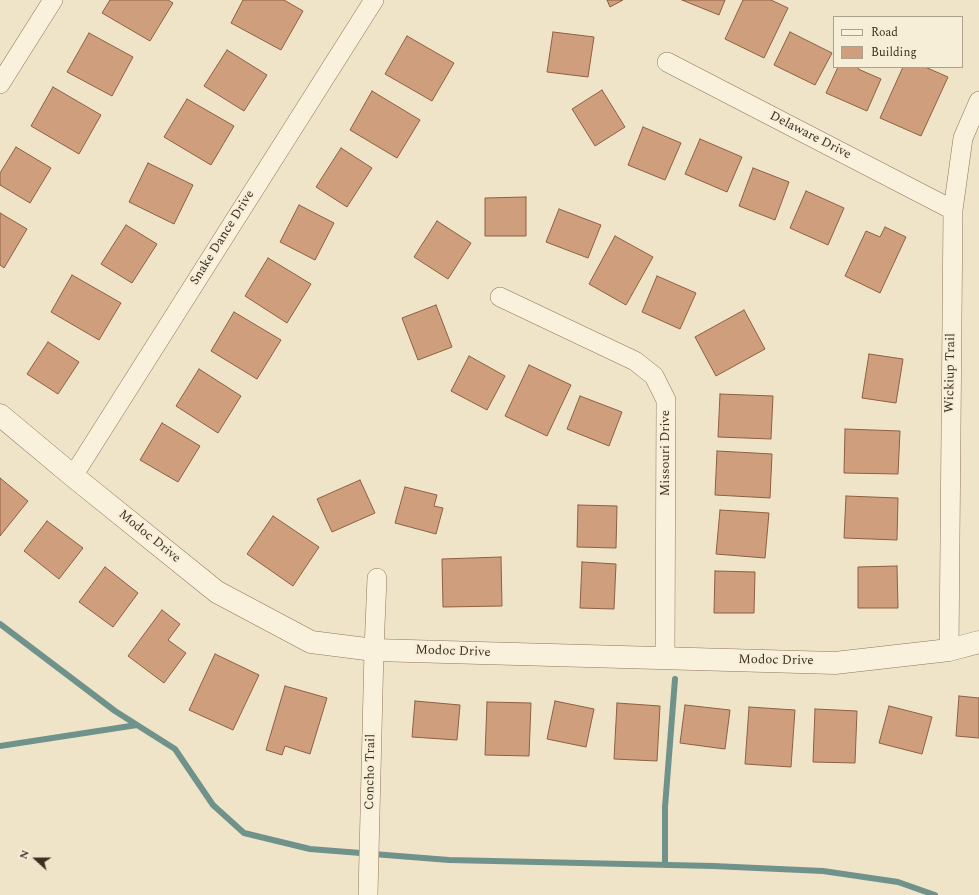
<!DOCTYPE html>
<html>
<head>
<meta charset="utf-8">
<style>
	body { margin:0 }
	#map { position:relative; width:979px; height:895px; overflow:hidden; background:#f0e4c8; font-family:Spectral,serif }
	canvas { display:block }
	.legend { position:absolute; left:833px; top:16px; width:130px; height:52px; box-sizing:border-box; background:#f7eed8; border:1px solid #ada18e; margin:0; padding:5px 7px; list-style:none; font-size:12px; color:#3d2e20 }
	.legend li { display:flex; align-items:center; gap:8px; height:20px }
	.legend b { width:20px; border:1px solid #ada18e }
	.north { position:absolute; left:16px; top:839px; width:40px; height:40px; -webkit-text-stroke:3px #f7eed8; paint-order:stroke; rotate:291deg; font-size:11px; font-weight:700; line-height:16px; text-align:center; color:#3d2e20 }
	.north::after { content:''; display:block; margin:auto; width:14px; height:18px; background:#3d2e20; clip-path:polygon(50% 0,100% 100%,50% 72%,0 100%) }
</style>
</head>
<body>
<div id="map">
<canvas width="979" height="895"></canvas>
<ul class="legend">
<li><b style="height:5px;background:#faf1dc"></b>Road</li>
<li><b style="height:11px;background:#cf9f7d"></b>Building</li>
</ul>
<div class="north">N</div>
</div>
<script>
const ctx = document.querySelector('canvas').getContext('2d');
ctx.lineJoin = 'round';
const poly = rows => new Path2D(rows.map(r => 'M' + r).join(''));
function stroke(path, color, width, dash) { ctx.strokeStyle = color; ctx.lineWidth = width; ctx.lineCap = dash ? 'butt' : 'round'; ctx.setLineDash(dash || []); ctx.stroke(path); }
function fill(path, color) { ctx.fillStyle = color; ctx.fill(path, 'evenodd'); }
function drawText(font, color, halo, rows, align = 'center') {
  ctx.font = font + ' Spectral,serif'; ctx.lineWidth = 4; ctx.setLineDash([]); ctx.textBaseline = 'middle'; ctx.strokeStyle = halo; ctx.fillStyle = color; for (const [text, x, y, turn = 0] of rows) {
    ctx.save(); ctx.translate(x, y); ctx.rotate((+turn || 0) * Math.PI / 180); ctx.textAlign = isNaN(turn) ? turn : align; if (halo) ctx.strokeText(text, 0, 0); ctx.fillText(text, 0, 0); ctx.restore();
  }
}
stroke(poly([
	[0,624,115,711,175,749,213,805,244,833,310,849,449,860,713,866,823,871,898,882,935,895],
	[0,746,137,725],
	[665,865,665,807,675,679]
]), '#6f938a', 6);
const building = poly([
	[110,0,168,0,173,3,150,41,102,13,110,0],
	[243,0,284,0,303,11,281,50,231,23,243,0],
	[607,0,623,0,610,7,607,0],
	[682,0,725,0,719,15,682,0],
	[743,0,771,0,788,8,764,58,725,39,743,0],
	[553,32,594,37,588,77,547,72,553,32],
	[790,32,832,53,815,85,774,65,790,32],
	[89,33,133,57,112,96,67,72,89,33],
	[407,36,454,63,432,101,385,74,407,36],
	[227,50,267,75,244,111,204,86,227,50],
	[838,67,859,67,858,69,881,79,867,111,826,93,838,67],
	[903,67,925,67,948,77,921,136,880,118,903,67],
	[53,87,101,115,79,154,31,126,53,87],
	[602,90,625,127,595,146,572,109,602,90],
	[372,91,420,120,397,158,350,130,372,91],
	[187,99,234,126,211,165,164,137,187,99],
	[643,127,681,143,665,180,628,165,643,127],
	[700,139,742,157,727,192,685,174,700,139],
	[16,147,51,168,30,203,0,185,0,173,16,147],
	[341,148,372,168,347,207,316,187,341,148],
	[148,163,193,185,174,224,129,202,148,163],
	[753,168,789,182,775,220,739,206,753,168],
	[806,191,844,208,828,245,790,228,806,191],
	[526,197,526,236,485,236,485,198,526,197],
	[299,205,334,223,315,260,280,242,299,205],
	[559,209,601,225,588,258,546,242,559,209],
	[0,213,27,229,4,268,0,265,0,213],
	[437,221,471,243,448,279,414,257,437,221],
	[126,225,157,244,132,283,101,264,126,225],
	[885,227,906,237,880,293,845,276,866,231,880,237,885,227],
	[615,236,653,257,626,305,589,284,615,236],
	[268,258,311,284,287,323,245,296,268,258],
	[72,275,121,303,99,340,51,312,72,275],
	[657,276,696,293,680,329,642,312,657,276],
	[436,305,452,347,418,360,402,318,436,305],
	[744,310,765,349,716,376,695,337,744,310],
	[234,312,281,340,257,379,211,351,234,312],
	[48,342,79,362,58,394,27,374,48,342],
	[869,354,903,359,896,403,862,398,869,354],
	[469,356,505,376,487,410,451,391,469,356],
	[529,365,571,385,547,436,505,416,529,365],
	[199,369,241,396,218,433,176,406,199,369],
	[720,394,773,396,771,439,718,437,720,394],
	[580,396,622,412,609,446,567,429,580,396],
	[162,423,200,446,178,482,140,460,162,423],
	[845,429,900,431,898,474,844,473,845,429],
	[717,451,772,454,770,498,715,495,717,451],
	[0,478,28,501,0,536,0,478],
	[360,480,375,513,332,532,317,499,360,480],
	[405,487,437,495,434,506,443,508,436,534,395,523,405,487],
	[846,496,898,498,897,540,844,538,846,496],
	[578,505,617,506,616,548,577,547,578,505],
	[720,510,769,513,765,558,716,554,720,510],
	[273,516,319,547,293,586,247,554,273,516],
	[47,521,83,548,59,579,24,551,47,521],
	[501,557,502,606,443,607,442,559,501,557],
	[582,562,616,564,614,609,580,608,582,562],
	[897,566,898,608,858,608,858,567,897,566],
	[105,567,138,593,113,627,79,602,105,567],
	[715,571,755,572,754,613,714,613,715,571],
	[162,610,180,624,168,640,186,653,164,683,128,656,162,610],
	[215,654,259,675,233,730,189,710,215,654],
	[285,686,327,698,310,754,285,746,282,755,266,750,285,686],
	[959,696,979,698,979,738,956,736,959,696],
	[415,701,460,705,457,740,412,737,415,701],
	[555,701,594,709,586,747,547,739,555,701],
	[487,702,531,703,529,756,485,755,487,702],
	[617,703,660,706,657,761,614,759,617,703],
	[685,705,730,710,725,749,680,743,685,705],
	[889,706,932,717,922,754,879,743,889,706],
	[749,707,795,710,791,767,745,764,749,707],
	[815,709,857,711,855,763,813,762,815,709]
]);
fill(building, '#cf9f7d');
stroke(building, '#8d5f41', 1);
const minor = poly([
	[667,62,953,210],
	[0,84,53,0],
	[500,297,635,361,654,376,666,400,665,658],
	[73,476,374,0],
	[949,650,953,210,963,138,979,101],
	[368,895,374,650,377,578]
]);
const tertiary = poly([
	[0,415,73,476,217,592,311,642,374,650,835,663,949,650,979,642]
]);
stroke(minor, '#8d765c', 20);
stroke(tertiary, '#8d765c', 23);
stroke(minor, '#faf1dc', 19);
stroke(tertiary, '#faf1dc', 22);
drawText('13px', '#3d2e20', '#f7eed8', [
	["Delaware Drive",810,136,27],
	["Snake Dance Drive",223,238,-58],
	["Wickiup Trail",951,373,-89],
	["Missouri Drive",666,453,-90],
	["Modoc Drive",149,537,39],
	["Modoc Drive",453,652,2],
	["Modoc Drive",776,661,1],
	["Concho Trail",371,772,-89]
]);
</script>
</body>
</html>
